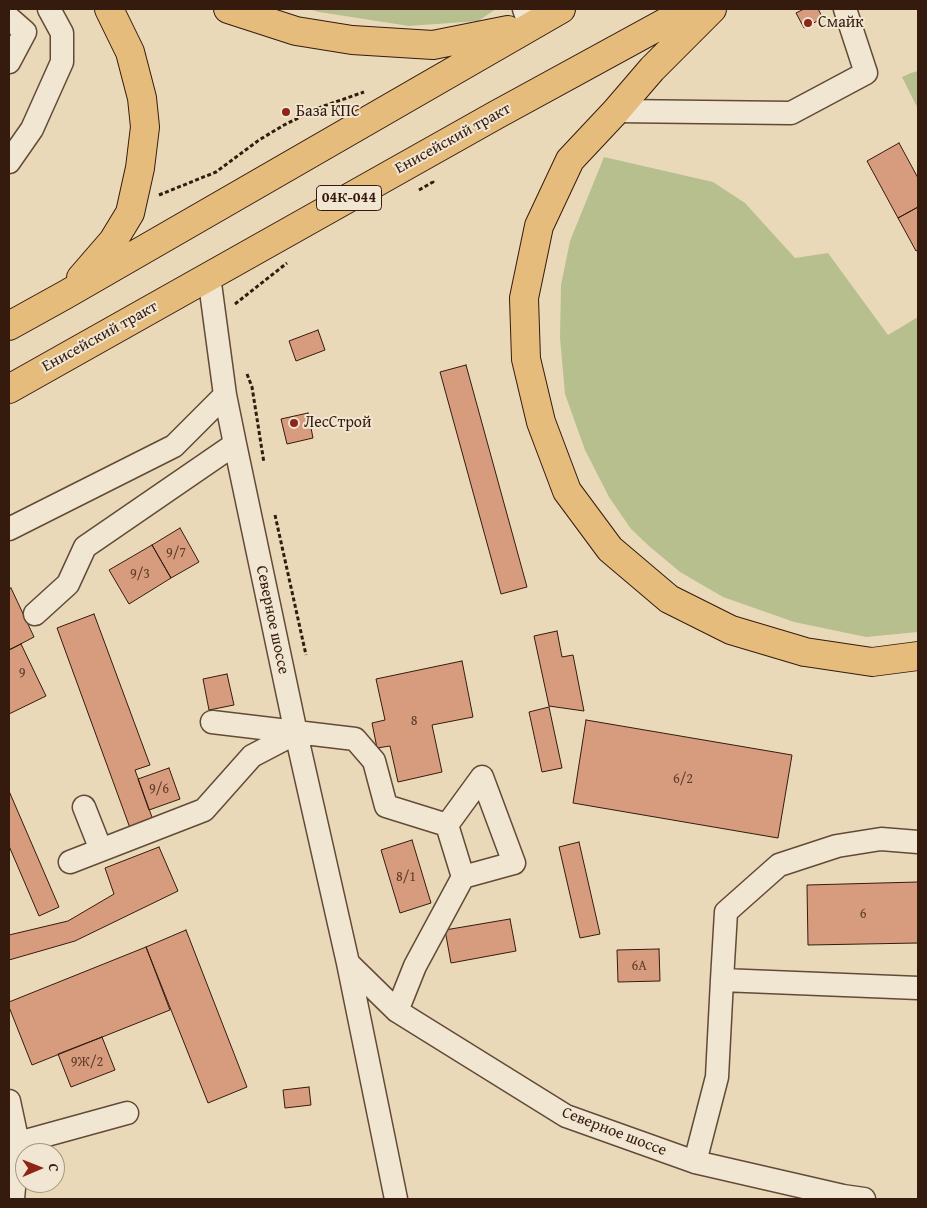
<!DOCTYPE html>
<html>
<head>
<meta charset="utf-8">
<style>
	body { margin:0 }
	#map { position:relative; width:927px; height:1208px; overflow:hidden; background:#ead9b8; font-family:"Gentium Book Plus",serif }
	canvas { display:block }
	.frame { position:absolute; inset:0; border:10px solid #351b0e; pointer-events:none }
	.north { position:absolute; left:15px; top:1143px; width:50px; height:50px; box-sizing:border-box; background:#f1e6d1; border:1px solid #a69583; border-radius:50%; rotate:89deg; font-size:14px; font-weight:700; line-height:20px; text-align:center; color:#351b0e }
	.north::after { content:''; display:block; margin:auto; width:18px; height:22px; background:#8f2418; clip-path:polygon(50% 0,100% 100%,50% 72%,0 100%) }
</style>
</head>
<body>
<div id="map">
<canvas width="927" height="1208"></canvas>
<div class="frame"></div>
<div class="north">С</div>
</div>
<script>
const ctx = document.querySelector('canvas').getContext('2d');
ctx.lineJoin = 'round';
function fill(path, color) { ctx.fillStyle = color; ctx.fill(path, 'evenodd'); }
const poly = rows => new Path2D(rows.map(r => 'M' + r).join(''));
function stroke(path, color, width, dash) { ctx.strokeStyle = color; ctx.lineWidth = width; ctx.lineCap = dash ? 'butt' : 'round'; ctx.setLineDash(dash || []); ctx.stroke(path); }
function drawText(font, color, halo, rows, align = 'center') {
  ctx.font = font + ' "Gentium Book Plus",serif'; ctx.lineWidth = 4; ctx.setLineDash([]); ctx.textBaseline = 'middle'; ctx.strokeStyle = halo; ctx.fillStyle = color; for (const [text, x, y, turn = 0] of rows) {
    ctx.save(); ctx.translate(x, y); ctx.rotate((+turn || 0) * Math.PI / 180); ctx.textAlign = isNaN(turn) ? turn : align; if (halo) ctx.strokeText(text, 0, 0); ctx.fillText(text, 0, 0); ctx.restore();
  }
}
fill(poly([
	[308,9,496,9,478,21,409,26,319,12],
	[918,71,918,109,902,77,911,73],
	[604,157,713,182,745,203,795,258,828,253,888,335,918,317,918,632,866,637,794,622,723,597,680,572,649,546,631,529,609,497,585,450,565,394,560,338,561,285,570,241]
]), '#b7bf8f');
const building = poly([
	[804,9,818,9,823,18,804,28,796,13,804,9],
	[899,143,918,178,918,207,898,218,867,161,899,143],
	[918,207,918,250,916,251,898,218,918,207],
	[318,330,325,350,296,361,289,341,318,330],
	[466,365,527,587,501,594,440,372,466,365],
	[308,413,313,438,287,444,281,419,308,413],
	[180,528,199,562,171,578,152,545,180,528],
	[152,545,171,578,129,604,109,570,152,545],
	[11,588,34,637,9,650,9,589,11,588],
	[94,614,150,765,135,770,153,820,130,828,57,628,94,614],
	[557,631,562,657,573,655,584,711,549,706,534,636,557,631],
	[21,644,46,696,9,714,9,650,21,644],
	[462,661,473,717,432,725,442,772,398,782,390,746,377,748,372,723,385,720,376,679,462,661],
	[227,674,234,705,209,710,203,679,227,674],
	[549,707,562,768,542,772,529,712,549,707],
	[586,720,792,755,778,838,573,803,586,720],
	[169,768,180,799,149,810,138,779,169,768],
	[9,791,59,907,39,916,9,846,9,791],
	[412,840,431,903,400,913,381,850,412,840],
	[579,842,600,934,580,938,559,847,579,842],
	[159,847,178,891,75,941,9,960,9,935,68,921,114,894,105,868,159,847],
	[918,882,918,943,808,945,807,885,918,882],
	[510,919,516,951,451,963,445,930,510,919],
	[186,930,247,1087,208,1103,146,947,186,930],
	[146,947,170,1010,32,1065,9,1007,9,1002,146,947],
	[659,949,660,981,618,982,617,950,659,949],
	[102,1037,115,1070,71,1087,58,1054,102,1037],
	[309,1087,311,1105,285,1108,283,1090,309,1087]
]);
fill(building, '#d79c7e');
stroke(building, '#351b0e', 1);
const minor = poly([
	[524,9,530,26],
	[9,18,25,32,9,62],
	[616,111,791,113,866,73,845,9],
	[9,162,32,129,62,62,62,33,49,9],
	[209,276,225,395,235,444,296,733,348,963,396,1199],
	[9,529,174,446,225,395],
	[35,614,68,584,85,547,235,444],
	[212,722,355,739,374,761,386,806,447,825,482,777,514,863,463,877,447,825],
	[84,807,101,850],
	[70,862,204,810,252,756,296,733],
	[348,963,397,1011,566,1116,695,1162,843,1196,864,1199],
	[722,980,726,912,779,865,837,846,881,839,918,842],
	[397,1011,415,966,463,877],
	[9,1101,18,1143,13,1199],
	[18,1143,127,1113],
	[695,1162,717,1077,722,980,918,988]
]);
const major = poly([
	[228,9,296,31,352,40,433,45,508,30],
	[712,9,652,69,616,111,570,160,539,226,524,298,526,359,541,422,567,491,610,549,669,599,731,630,805,652,872,662,918,656],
	[81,278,113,241,130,213,140,168,145,127,142,98,130,52,109,9],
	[9,326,65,295,561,9],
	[9,389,496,115,690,9]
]);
stroke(minor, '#624a38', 25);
stroke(major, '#351b0e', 30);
stroke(poly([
	[419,190,433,182,432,180],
	[159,195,216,172,259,140,284,125,321,107,364,92],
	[235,304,287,263],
	[247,374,252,387,264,463],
	[275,515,306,655]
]), '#351b0e', 3, [4, 2.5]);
stroke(minor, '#f1e6d1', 22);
stroke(major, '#e5bc7c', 28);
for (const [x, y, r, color] of [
	[808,23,5,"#8f2418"],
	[286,112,5,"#8f2418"],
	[294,423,5,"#8f2418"]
]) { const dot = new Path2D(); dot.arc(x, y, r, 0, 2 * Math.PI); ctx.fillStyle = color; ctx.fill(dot); stroke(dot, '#f1e6d1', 2); }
drawText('14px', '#5e3b2a', null, [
	["9/7",176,553],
	["9/3",140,574],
	["9",22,673],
	["8",414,721],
	["6/2",683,779],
	["9/6",159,789],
	["8/1",406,877],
	["6",863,914],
	["6А",639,966],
	["9Ж/2",87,1062]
]);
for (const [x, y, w] of [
	[349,198,65]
]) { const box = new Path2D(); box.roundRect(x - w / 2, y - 12.5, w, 25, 4); ctx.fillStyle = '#f1e6d1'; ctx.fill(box); stroke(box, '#351b0e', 1); }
drawText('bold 15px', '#351b0e', null, [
	["04К-044",349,198]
]);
drawText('16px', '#351b0e', '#f1e6d1', [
	["Смайк",818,23],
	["База КПС",296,112],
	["ЛесСтрой",304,423]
], 'left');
drawText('16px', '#351b0e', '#f1e6d1', [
	["Енисейский тракт",453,139,-29],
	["Енисейский тракт",100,337,-29],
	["Северное шоссе",272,620,78],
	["Северное шоссе",614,1132,21]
]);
</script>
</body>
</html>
